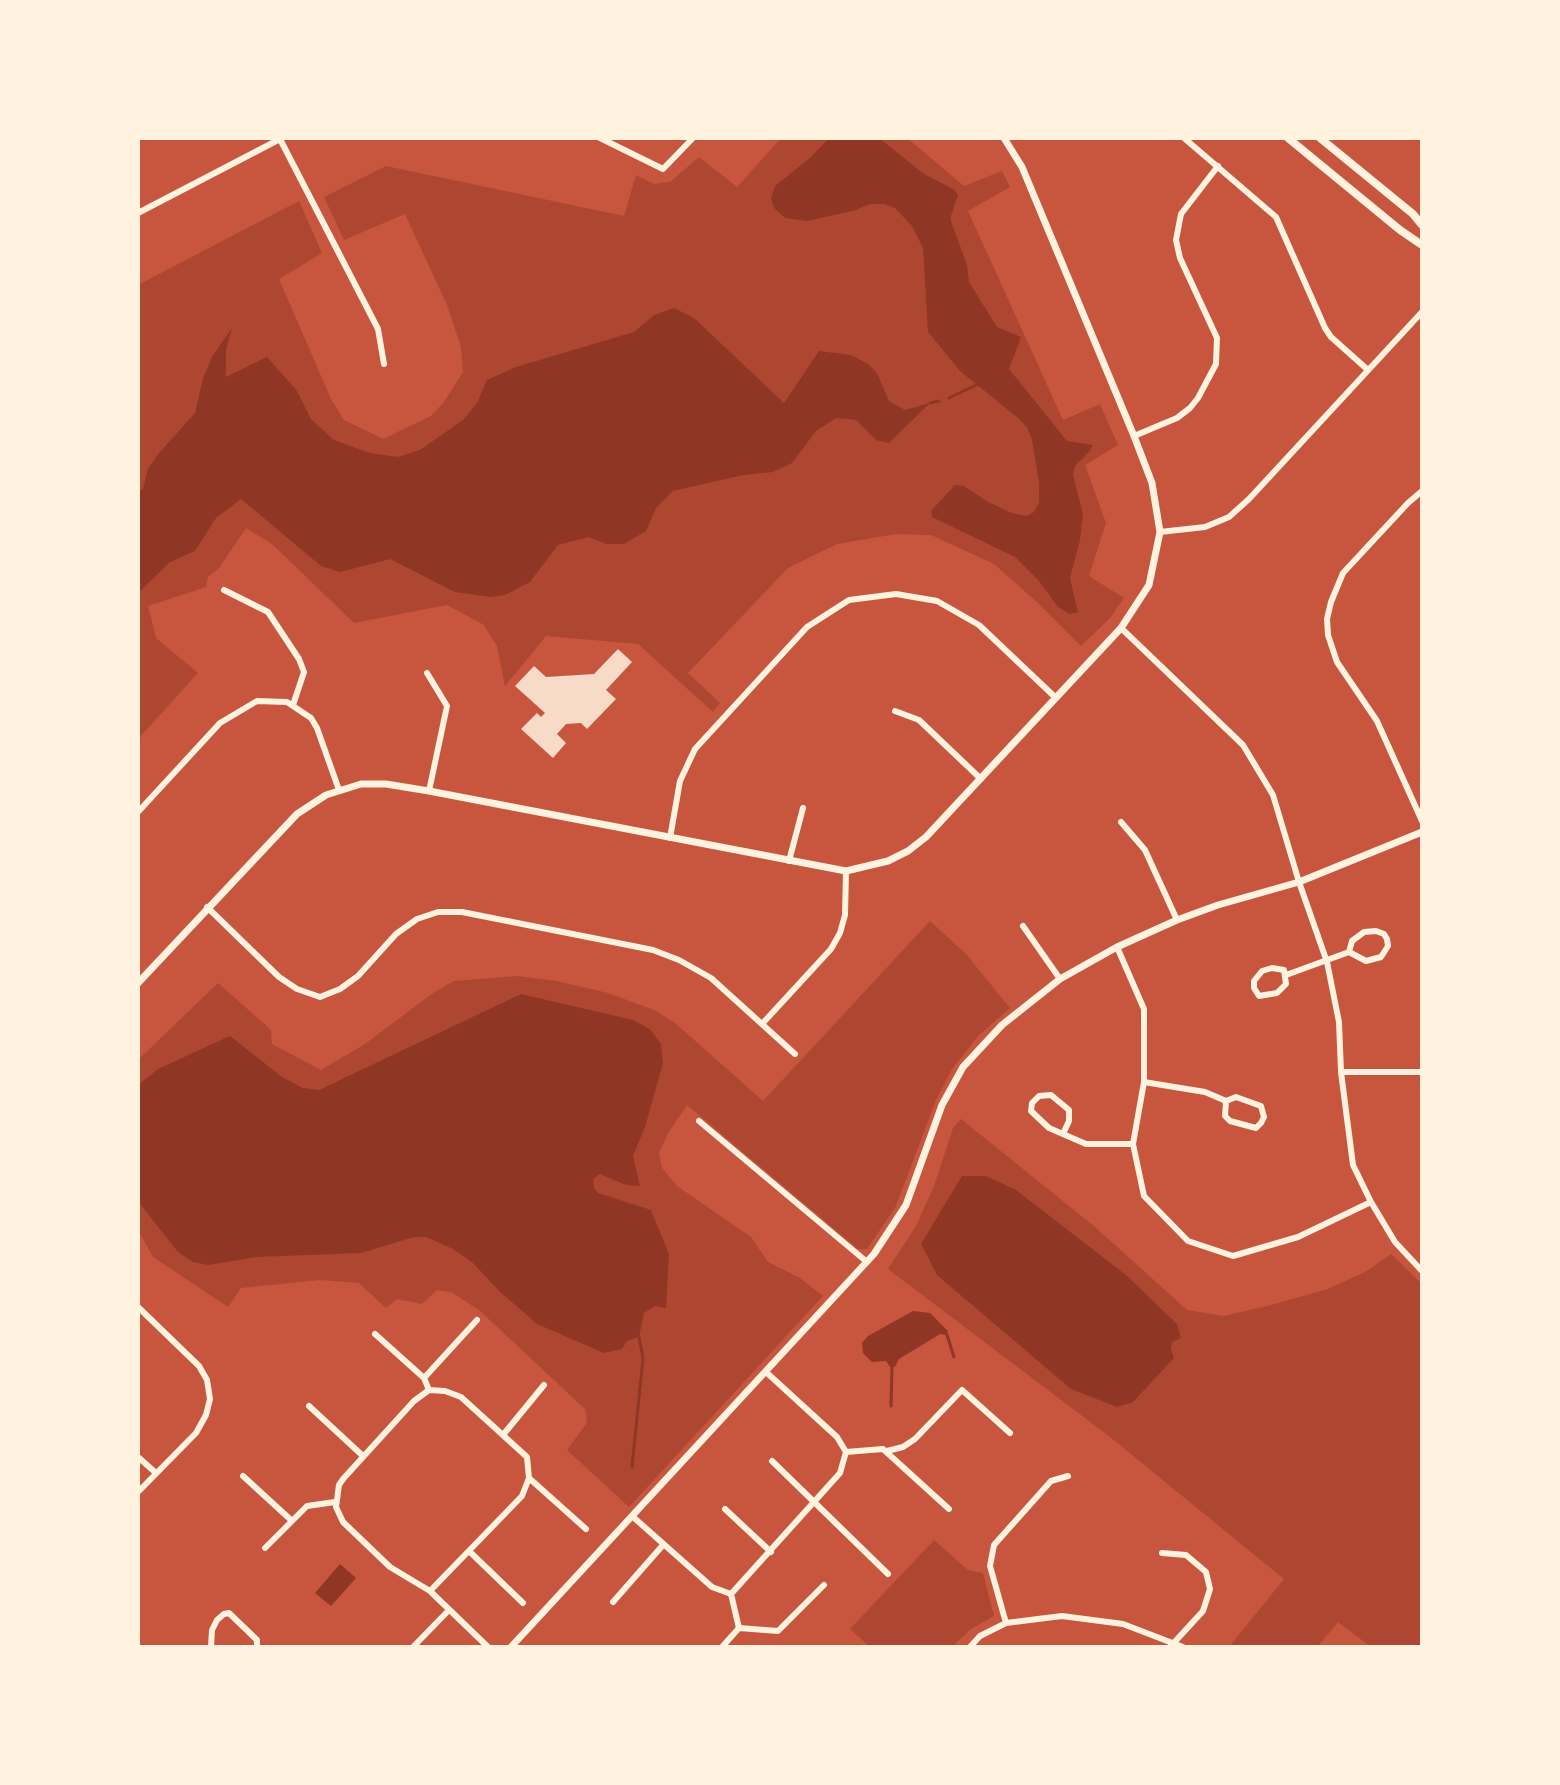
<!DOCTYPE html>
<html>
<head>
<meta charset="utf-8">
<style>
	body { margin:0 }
	#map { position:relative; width:1560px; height:1785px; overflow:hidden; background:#c8553d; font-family:Manrope,sans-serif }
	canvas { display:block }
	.frame { position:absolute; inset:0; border:140px solid #fff3e0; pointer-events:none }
</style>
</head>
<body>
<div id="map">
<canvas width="1560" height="1785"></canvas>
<div class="frame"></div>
</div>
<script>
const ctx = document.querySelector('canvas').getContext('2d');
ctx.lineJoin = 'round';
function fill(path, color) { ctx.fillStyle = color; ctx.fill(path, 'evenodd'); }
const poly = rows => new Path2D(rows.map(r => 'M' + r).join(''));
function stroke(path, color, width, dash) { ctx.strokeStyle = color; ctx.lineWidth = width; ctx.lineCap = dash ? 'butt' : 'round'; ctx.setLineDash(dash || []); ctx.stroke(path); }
fill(poly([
	[781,138,907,138,964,186,1002,171,1010,187,968,211,1063,420,1100,404,1118,445,1085,465,1106,523,1089,576,1124,598,1110,618,1081,646,1038,603,994,564,931,535,896,534,837,544,788,568,688,673,720,703,713,712,638,644,546,636,505,686,497,646,484,625,447,605,354,623,272,544,246,528,219,568,208,577,206,587,148,606,156,638,198,673,138,739,138,285,299,201,322,253,279,279,331,399,344,420,383,439,431,416,444,402,463,372,461,347,447,305,405,214,344,240,324,197,386,166,624,216,636,175,654,184,670,182,699,157,737,187],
	[930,921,966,954,1010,1008,979,1035,952,1069,936,1100,895,1208,867,1249,858,1249,687,1105,668,1133,659,1153,662,1168,677,1186,751,1237,768,1262,800,1278,823,1296,629,1507,567,1450,587,1423,585,1409,479,1310,451,1292,437,1290,422,1304,397,1299,386,1308,359,1283,320,1280,241,1288,228,1307,153,1257,138,1230,138,1060,218,983,271,1030,272,1044,321,1070,365,1044,433,993,454,981,517,976,557,981,608,993,654,1010,675,1023,763,1101],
	[961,1119,1095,1227,1187,1310,1224,1316,1271,1305,1328,1289,1367,1271,1391,1254,1422,1284,1422,1647,1371,1647,1338,1622,1317,1647,1229,1647,1284,1579,1110,1437,888,1269,916,1226,934,1186,953,1128],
	[934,1540,968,1570,983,1573,994,1616,971,1629,952,1647,870,1647,850,1629]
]), '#ae4732');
fill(poly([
	[829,138,879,138,924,174,955,190,958,195,951,216,951,221,967,265,969,282,997,327,1021,337,1009,369,1067,441,1093,445,1090,451,1075,466,1073,475,1083,514,1080,540,1070,578,1078,612,1075,613,1070,614,1058,607,1039,581,1015,557,932,517,931,511,955,485,964,486,988,502,1012,513,1027,516,1034,512,1039,503,1039,483,1032,440,1027,427,1018,418,960,371,928,332,923,248,912,226,895,208,884,204,870,204,856,210,807,221,785,218,774,208,771,198,775,186,811,157],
	[674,308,694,318,784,403,819,351,851,355,868,364,877,373,889,401,905,410,930,403,889,443,876,440,856,420,836,418,816,431,792,463,773,472,743,475,673,491,656,508,646,531,624,544,606,544,589,537,558,545,530,582,505,595,490,597,455,592,390,559,340,572,321,566,241,499,216,518,195,551,170,562,138,593,138,491,143,489,148,469,159,453,195,413,203,378,213,355,232,328,226,350,226,377,267,357,297,391,311,419,334,440,370,453,398,457,420,450,463,420,477,403,487,380,516,367,634,332,654,315],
	[521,994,633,1020,650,1029,661,1044,663,1063,645,1127,633,1156,640,1186,626,1185,600,1174,593,1179,594,1188,598,1193,651,1210,669,1254,666,1308,655,1306,644,1313,639,1337,627,1341,622,1349,604,1353,537,1324,499,1291,473,1263,453,1249,426,1237,414,1237,361,1253,257,1257,208,1265,193,1262,178,1252,141,1205,138,1199,138,1085,158,1069,230,1036,282,1077,303,1088,319,1090],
	[962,1176,986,1176,1016,1190,1126,1275,1177,1324,1181,1338,1172,1342,1171,1349,1174,1358,1133,1402,1117,1407,1071,1389,937,1275,921,1244],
	[913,1311,930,1313,948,1331,947,1335,940,1334,899,1359,895,1367,890,1367,886,1361,872,1362,863,1353,862,1343,868,1336],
	[340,1564,356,1578,331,1606,315,1593]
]), '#8f3625');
stroke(poly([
	[949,398,976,385],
	[930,403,939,401],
	[947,1335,954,1357],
	[891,1406,892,1367],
	[632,1467,643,1358,639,1337]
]), '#8f3625', 3);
fill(poly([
	[618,649,632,662,606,690,616,699,587,729,581,723,566,724,557,734,566,743,553,758,521,729,537,713,541,717,545,713,515,686,534,666,546,677,594,674]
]), '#f7dbc8');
stroke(poly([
	[600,138,663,169,693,138],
	[1184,138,1276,217,1325,328,1331,337,1368,370],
	[280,139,378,329,384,364],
	[138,213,282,138],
	[1134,436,1177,418,1190,408,1198,398,1216,364,1217,338,1180,258,1176,240,1181,214,1218,166],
	[1422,491,1408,503,1343,573,1331,602,1327,619,1328,635,1337,662,1377,721,1422,821],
	[1160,532,1205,527,1229,517,1249,499,1422,312],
	[224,590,268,612,299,659,304,672,293,705],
	[1121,628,1243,745,1273,795,1299,882,1327,962,1339,1022,1341,1072,1353,1165,1371,1202,1395,1242,1422,1271],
	[427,673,447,706,429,791],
	[895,711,919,720,981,779],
	[138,812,220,723,257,701,287,702,311,718,317,728,339,790],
	[1121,822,1145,850,1177,920],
	[670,838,680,781,695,749,807,627,849,600,896,594,937,601,979,625,1056,698],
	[789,861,803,808],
	[207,907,279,977,297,989,320,997,340,989,358,976,396,934,417,919,438,912,462,912,653,950,679,960,711,978,795,1054],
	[1023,926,1060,979],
	[1117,947,1144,1009,1144,1082,1133,1144,1144,1196,1188,1241,1233,1256,1298,1237,1371,1202],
	[1272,968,1284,970,1286,984,1277,993,1259,996,1254,988,1254,981,1262,971,1272,968],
	[1286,975,1349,952,1352,941,1364,932,1376,931,1384,934,1387,939,1388,946,1381,957,1366,961,1349,952],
	[762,1024,831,949,840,933,845,915,846,871],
	[1341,1072,1422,1072],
	[1144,1082,1205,1092,1226,1101],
	[1236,1097,1261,1106,1264,1117,1261,1123,1256,1128,1230,1121,1225,1116,1226,1101,1236,1097],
	[699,1121,867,1262],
	[1063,1134,1069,1121,1069,1110,1051,1095,1039,1096,1032,1103,1031,1111,1049,1128,1086,1144,1133,1144],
	[138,1307,199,1366,207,1380,210,1399,206,1415,196,1433,138,1492],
	[375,1334,424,1378,429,1390],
	[424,1378,477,1320],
	[309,1406,363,1456],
	[503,1435,544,1385],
	[887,1451,903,1447,915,1439,962,1390,1010,1433],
	[846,1452,883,1449,949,1509],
	[138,1457,156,1473],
	[772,1461,888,1574],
	[243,1476,291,1520],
	[529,1478,586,1529],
	[725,1509,771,1552],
	[632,1516,712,1587,731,1594],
	[265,1548,307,1506,335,1502],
	[469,1551,523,1603],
	[1162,1553,1186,1555,1206,1572,1210,1589,1203,1611,1170,1647],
	[430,1591,522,1496,529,1478,527,1457,461,1397,445,1391,429,1390,414,1401,343,1479,339,1485,336,1507,343,1522,390,1567,430,1591,488,1647],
	[731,1594,840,1473,846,1452,837,1437,766,1372],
	[731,1594,739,1628],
	[613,1602,663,1545],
	[1006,1623,990,1566,994,1545,1051,1481,1068,1476],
	[739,1628,778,1631,824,1585],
	[211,1647,212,1630,217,1620,224,1614,229,1613,257,1640,257,1647],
	[413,1647,449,1610],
	[722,1647,739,1628],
	[970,1647,980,1636,1006,1623,1062,1616,1123,1624,1183,1647]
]), '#fff3e0', 6);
stroke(poly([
	[138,983,297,814,326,795,361,784,386,784,429,791,846,871,888,861,908,851,926,837,1121,628,1149,585,1160,532,1152,483,1134,436,1022,167,1004,138],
	[511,1647,874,1254,906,1205,942,1105,963,1067,1002,1025,1060,979,1117,947,1177,920,1218,905,1299,882,1422,832]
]), '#fff3e0', 7);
stroke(poly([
	[1288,138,1400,230,1422,245],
	[1320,138,1413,214,1422,225]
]), '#fff3e0', 8);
</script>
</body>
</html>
